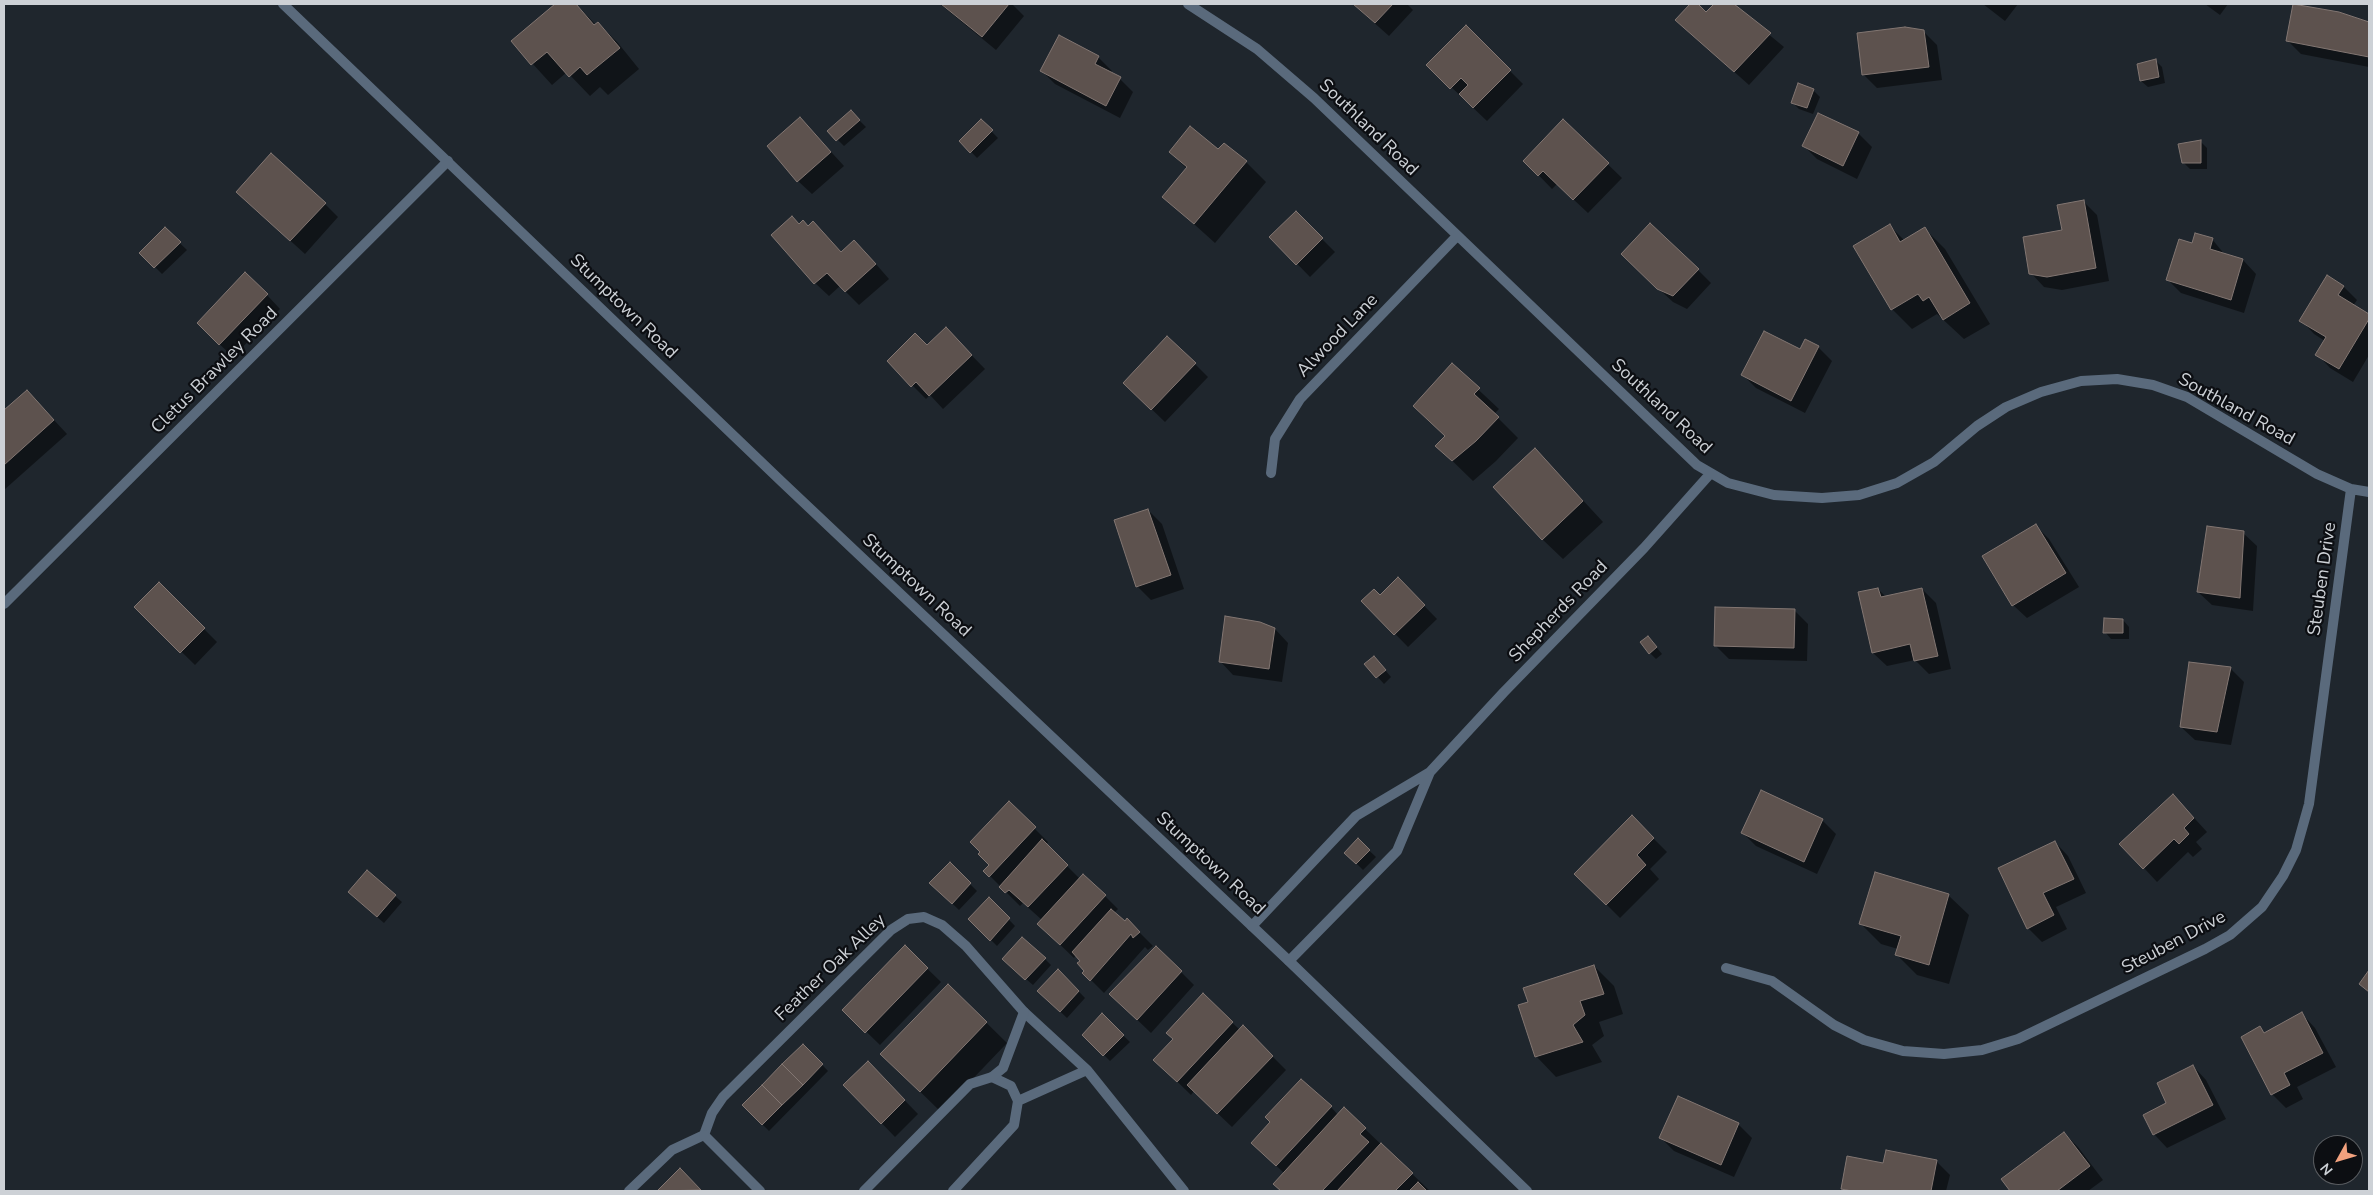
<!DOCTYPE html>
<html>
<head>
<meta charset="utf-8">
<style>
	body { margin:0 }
	#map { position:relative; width:2373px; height:1195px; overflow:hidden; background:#1f262d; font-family:"Nunito Sans",sans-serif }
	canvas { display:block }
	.frame { position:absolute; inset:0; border:5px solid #cdd1d6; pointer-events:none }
	.north { position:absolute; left:2313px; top:1135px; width:50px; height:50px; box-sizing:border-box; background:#0c0e12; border:1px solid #595c60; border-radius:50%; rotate:231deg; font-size:14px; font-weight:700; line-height:20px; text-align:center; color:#cdd1d6 }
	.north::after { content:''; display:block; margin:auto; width:18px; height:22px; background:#f2a17e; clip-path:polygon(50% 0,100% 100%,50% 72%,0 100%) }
</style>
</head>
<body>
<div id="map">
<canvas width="2373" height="1195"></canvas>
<div class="frame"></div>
<div class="north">N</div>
</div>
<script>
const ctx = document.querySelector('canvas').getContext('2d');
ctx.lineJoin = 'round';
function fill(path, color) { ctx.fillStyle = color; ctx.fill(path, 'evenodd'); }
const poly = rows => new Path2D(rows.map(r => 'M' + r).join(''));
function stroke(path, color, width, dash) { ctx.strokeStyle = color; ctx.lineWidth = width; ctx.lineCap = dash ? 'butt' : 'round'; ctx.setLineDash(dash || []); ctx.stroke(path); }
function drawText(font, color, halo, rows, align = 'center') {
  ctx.font = font + ' "Nunito Sans",sans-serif'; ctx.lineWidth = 4.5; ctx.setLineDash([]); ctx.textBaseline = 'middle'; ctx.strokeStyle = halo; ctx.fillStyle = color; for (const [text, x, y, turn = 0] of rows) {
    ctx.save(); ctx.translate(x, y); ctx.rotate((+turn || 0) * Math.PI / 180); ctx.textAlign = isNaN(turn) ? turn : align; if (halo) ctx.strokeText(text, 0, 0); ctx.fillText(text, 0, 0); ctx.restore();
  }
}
fill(poly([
	[556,4,576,4,596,25,598,23,618,43,639,69,608,95,600,87,590,96,567,72,552,85,512,41],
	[940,4,1012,4,1024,16,996,50],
	[1353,4,1407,4,1413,10,1389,36],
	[1692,4,1696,4,1706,14,1716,4,1732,4,1784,47,1749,85,1676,20],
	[1983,4,2018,4,2005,21],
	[2205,4,2228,4,2220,15],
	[2294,4,2338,13,2369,23,2369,67,2301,54,2287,40],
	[1466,27,1523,84,1487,121,1428,65],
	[1923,31,1937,45,1942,80,1877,88,1863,74],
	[1098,57,1112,71,1110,73,1120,79,1133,92,1120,118,1055,84,1042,71],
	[2156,61,2162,67,2165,83,2148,87,2141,81],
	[1813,90,1820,97,1813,114,1799,109,1793,103],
	[851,112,866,127,844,146,829,131],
	[800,118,844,166,812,194,798,181],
	[981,121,998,138,977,158,961,141],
	[1563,121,1622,178,1588,213,1557,184,1552,189,1525,161],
	[1858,133,1872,147,1857,179,1817,159,1804,146],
	[2200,141,2207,148,2207,169,2190,169,2183,162],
	[1218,151,1246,162,1266,182,1215,243,1164,197,1187,169,1170,152],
	[2083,201,2097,215,2109,281,2062,290,2044,287,2031,273],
	[325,204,338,217,305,254,251,205],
	[1296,213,1335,252,1310,277,1271,237],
	[799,225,808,227,827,236,842,253,868,255,889,279,859,305,840,286,829,296,815,283],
	[1890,226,1905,241,1925,229,1945,249,1990,324,1964,339,1937,314,1912,329,1892,309],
	[165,229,187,250,162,274,141,253],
	[2212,239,2225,255,2243,260,2256,274,2244,313,2181,293,2167,279,2193,245],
	[1636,268,1698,270,1711,283,1687,309,1673,302],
	[2327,277,2344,287,2357,300,2353,306,2369,315,2369,355,2353,382,2330,368,2317,354,2325,341,2314,334,2301,320],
	[267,295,280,309,233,357,212,337],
	[946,329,985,369,943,409,930,395,926,399,888,361,927,346],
	[1818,347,1832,361,1805,413,1756,388,1743,375,1800,351],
	[1195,364,1208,377,1165,422,1138,396],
	[1452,365,1499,409,1494,414,1518,438,1496,461,1473,481,1437,446,1446,437],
	[27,391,67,434,4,490,4,412],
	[1555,470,1603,522,1563,559,1542,539],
	[1148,510,1162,524,1184,589,1151,600,1137,586],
	[2035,525,2049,539,2079,587,2027,618,2013,605],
	[2243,533,2257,546,2253,611,2212,605,2198,592],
	[1398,579,1437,619,1408,647,1363,601,1380,597],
	[159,584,217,642,195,665,136,607],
	[1878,589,1886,597,1922,589,1936,603,1951,669,1929,674,1915,660,1887,666,1873,653,1860,593],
	[1794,610,1808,624,1807,661,1729,659,1715,645],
	[2123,620,2129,627,2129,639,2111,639,2105,632],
	[1275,629,1288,643,1282,682,1233,675,1220,661],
	[1648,637,1662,654,1656,659,1650,653],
	[1366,664,1380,664,1391,677,1384,684],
	[2230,668,2244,682,2231,745,2195,740,2181,727],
	[1009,803,1048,842,1046,845,1080,879,1105,896,1118,909,1114,913,1125,923,1127,920,1153,946,1148,950,1145,947,1104,993,1084,973,1086,971,1082,961,1076,955,1074,958,1052,937,1042,920,1023,903,1020,906,985,871,991,865],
	[2186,809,2207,832,2196,842,2202,849,2193,857,2188,852,2157,882,2144,868],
	[1632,817,1667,852,1650,869,1659,879,1620,918,1576,874],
	[1822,820,1836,834,1817,874,1756,846,1743,833],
	[1358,840,1376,857,1363,870,1346,853],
	[2055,842,2068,856,2086,893,2056,907,2067,929,2042,942,2028,928],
	[950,864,977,891,959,910,931,883],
	[367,872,402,902,384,923,356,899],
	[1948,895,1969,915,1949,984,1917,975,1897,955,1898,949,1881,944,1861,924],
	[989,899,1015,926,997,946,970,919],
	[905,947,941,982,880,1045,844,1010],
	[1156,947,1194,985,1151,1033,1125,1008],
	[1045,959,1051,965,1033,985,1010,965],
	[1594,966,1614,986,1623,1014,1599,1022,1604,1036,1592,1045,1602,1062,1556,1077,1536,1056,1529,1003],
	[1059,971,1085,998,1067,1018,1039,991],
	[948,985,1007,1043,941,1112,902,1074],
	[1203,995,1240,1030,1243,1027,1286,1070,1232,1127,1194,1091,1191,1095,1155,1060,1175,1040],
	[2302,1014,2315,1028,2336,1067,2297,1087,2303,1099,2286,1108,2272,1094,2260,1028,2265,1033],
	[1102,1015,1130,1042,1110,1061,1084,1035],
	[803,1045,828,1071,769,1131,743,1105],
	[868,1063,918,1114,895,1137,845,1085],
	[2193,1066,2206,1080,2226,1119,2167,1148,2154,1134,2168,1104],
	[1331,1107,1338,1115,1365,1129,1430,1191,1282,1191,1274,1184,1284,1173,1267,1157],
	[1738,1124,1752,1138,1734,1177,1674,1151,1661,1138],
	[2064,1133,2078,1147,2103,1180,2088,1191,2011,1191,2002,1179],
	[1936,1161,1950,1175,1946,1191,1845,1191,1842,1189],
	[680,1170,702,1191,659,1191]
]), '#0007');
const building = poly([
	[555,4,576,4,594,25,598,22,620,48,587,75,580,67,569,77,547,52,531,65,511,41,555,4],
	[941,4,1009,4,982,37,941,4],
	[1353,4,1393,4,1375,23,1353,4],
	[1690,4,1698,4,1706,12,1714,4,1734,4,1771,33,1734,72,1675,20,1690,4],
	[2293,4,2339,12,2369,22,2369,57,2286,41,2293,4],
	[1466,25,1511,70,1473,108,1459,94,1468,85,1461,78,1450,89,1426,65,1466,25],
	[1905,27,1924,30,1929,67,1862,75,1857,33,1905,27],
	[1059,35,1099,56,1095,64,1121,77,1106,106,1040,71,1059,35],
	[2156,59,2159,77,2140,81,2137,64,2156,59],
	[1798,83,1814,89,1807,108,1791,103,1798,83],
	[851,110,860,120,836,141,827,131,851,110],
	[1818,113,1859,132,1843,166,1802,146,1818,113],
	[800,117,831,152,797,182,767,146,800,117],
	[981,119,993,130,970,153,959,141,981,119],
	[1563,119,1609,163,1573,200,1543,171,1538,176,1523,161,1563,119],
	[1190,126,1218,149,1224,143,1247,161,1194,224,1162,197,1187,167,1169,152,1190,126],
	[2201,140,2201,163,2182,163,2178,144,2201,140],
	[271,153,326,203,290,241,236,192,271,153],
	[2084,200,2096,268,2047,277,2029,274,2023,237,2062,230,2057,205,2084,200],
	[1296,211,1323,238,1296,265,1269,237,1296,211],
	[792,216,799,224,803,220,808,226,813,221,841,252,854,240,876,264,845,292,827,273,814,284,771,235,792,216],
	[1650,223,1699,269,1673,296,1657,289,1621,254,1650,223],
	[1890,224,1900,242,1925,227,1970,303,1943,320,1929,297,1923,301,1918,294,1891,310,1853,246,1890,224],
	[165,227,181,242,154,268,139,253,165,227],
	[2195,233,2213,238,2210,249,2243,259,2231,300,2166,280,2179,239,2192,243,2195,233],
	[245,272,268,294,219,345,197,323,245,272],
	[2327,275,2344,286,2338,295,2369,314,2369,319,2339,369,2315,355,2326,337,2299,321,2327,275],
	[946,327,972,355,929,396,916,382,911,387,887,361,915,333,927,345,946,327],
	[1764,331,1800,349,1805,339,1819,346,1791,401,1741,375,1764,331],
	[1167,336,1196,363,1151,410,1123,383,1167,336],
	[1452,363,1480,388,1474,394,1499,417,1476,441,1452,461,1435,446,1445,436,1413,406,1452,363],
	[27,390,54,420,4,465,4,410,27,390],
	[1535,448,1583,501,1542,540,1493,487,1535,448],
	[1148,509,1171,575,1136,587,1114,520,1148,509],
	[2036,524,2066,573,2012,606,1982,556,2036,524],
	[2207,526,2244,531,2240,598,2197,592,2207,526],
	[1398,577,1425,605,1394,635,1361,601,1374,589,1380,595,1398,577],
	[159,582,205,628,180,653,134,607,159,582],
	[1878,588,1881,597,1922,588,1938,656,1914,661,1910,644,1872,653,1858,592,1878,588],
	[1715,607,1795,609,1794,648,1714,646,1715,607],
	[1225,616,1260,622,1275,628,1269,669,1219,662,1225,616],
	[2104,618,2123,619,2123,633,2103,633,2104,618],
	[1648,636,1657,647,1649,654,1640,642,1648,636],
	[1374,656,1386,670,1376,678,1364,664,1374,656],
	[2189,662,2231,667,2217,732,2180,727,2189,662],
	[1761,790,1823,819,1804,862,1741,833,1761,790],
	[2173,794,2194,818,2184,828,2189,834,2179,844,2174,839,2143,869,2119,844,2173,794],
	[1009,801,1036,827,989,877,983,871,989,865,978,854,980,852,970,842,1009,801],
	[1632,815,1654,838,1637,855,1646,865,1606,905,1574,874,1632,815],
	[1358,838,1370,850,1356,864,1344,853,1358,838],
	[1042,839,1068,865,1028,907,1009,890,1005,893,999,887,1042,839],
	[2055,841,2074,879,2043,893,2054,915,2027,929,1998,868,2055,841],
	[950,862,971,883,952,904,929,883,950,862],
	[367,870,396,895,377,917,348,892,367,870],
	[1875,872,1949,894,1929,965,1895,955,1901,936,1859,924,1875,872],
	[1083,874,1106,895,1060,945,1037,924,1083,874],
	[989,897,1010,918,990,941,968,919,989,897],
	[1111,909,1125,921,1127,918,1140,932,1133,938,1131,934,1090,981,1082,973,1084,971,1077,963,1080,961,1072,952,1111,909],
	[1022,937,1046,958,1025,980,1002,959,1022,937],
	[905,945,928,968,865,1033,842,1010,905,945],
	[1156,946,1182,971,1137,1020,1109,994,1156,946],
	[1594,965,1604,994,1580,1001,1585,1015,1573,1025,1583,1042,1535,1057,1518,1005,1528,1002,1523,988,1594,965],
	[1058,969,1079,991,1060,1012,1037,991,1058,969],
	[2369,970,2369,992,2359,984,2369,970],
	[948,984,987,1022,920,1092,880,1054,948,984],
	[1203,993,1233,1022,1177,1082,1153,1060,1173,1039,1166,1033,1203,993],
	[2302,1012,2323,1053,2284,1073,2290,1085,2271,1095,2241,1037,2260,1026,2264,1033,2302,1012],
	[1102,1013,1124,1035,1103,1056,1082,1035,1102,1013],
	[1243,1025,1273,1056,1217,1114,1187,1085,1243,1025],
	[803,1044,823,1064,803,1085,782,1064,803,1044],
	[868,1061,905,1100,881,1124,843,1085,868,1061],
	[782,1064,803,1085,782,1105,762,1085,782,1064],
	[2193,1065,2213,1105,2153,1135,2143,1115,2166,1103,2157,1083,2193,1065],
	[1301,1079,1332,1106,1276,1166,1251,1143,1270,1122,1265,1117,1301,1079],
	[762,1085,782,1105,762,1125,742,1105,762,1085],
	[1678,1096,1739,1123,1721,1165,1659,1138,1678,1096],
	[1344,1107,1366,1128,1360,1134,1369,1142,1322,1191,1281,1191,1273,1184,1344,1107],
	[2064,1132,2090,1166,2057,1191,2010,1191,2001,1179,2064,1132],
	[1381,1143,1413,1173,1395,1191,1337,1191,1381,1143],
	[1886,1150,1937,1160,1931,1191,1852,1191,1841,1189,1847,1156,1883,1163,1886,1150],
	[680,1168,701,1190,659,1191,658,1190,680,1168],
	[1418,1182,1427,1191,1409,1191,1418,1182]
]);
fill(building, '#5d524e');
stroke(building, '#827672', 1);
stroke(poly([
	[1018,1101,1087,1070],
	[629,1191,672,1150,704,1135,712,1113,723,1097,891,930,908,919,924,917,942,925,966,946,1024,1012,1087,1070,1184,1191],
	[953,1191,1014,1125,1018,1101,1011,1086,992,1077]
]), '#5a6a7c', 10);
stroke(poly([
	[1188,4,1257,49,1314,98,1697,465,1728,483,1774,495,1822,498,1859,495,1897,483,1934,462,1977,426,2006,407,2041,392,2081,381,2117,379,2153,385,2187,397,2317,474,2351,489,2369,492],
	[1271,473,1275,439,1300,399,1457,236],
	[4,604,448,161],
	[1252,926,1356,816,1430,772,1504,692,1644,548,1710,474],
	[1289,961,1397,851,1430,772],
	[1726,968,1772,981,1834,1025,1864,1040,1903,1051,1944,1054,1982,1050,2018,1039,2205,949,2230,935,2262,907,2283,876,2296,850,2309,804,2351,489],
	[704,1135,760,1191],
	[864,1191,970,1084,992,1077,1003,1068,1024,1012]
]), '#5a6a7c', 10);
stroke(poly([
	[283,4,782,482,1289,961,1527,1191]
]), '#5a6a7c', 10);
drawText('18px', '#cdd1d6', '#0c0e12', [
	["Southland Road",1368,128,44],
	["Stumptown Road",623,307,44],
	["Alwood Lane",1338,336,-46],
	["Cletus Brawley Road",215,371,-45],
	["Southland Road",1661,407,43],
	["Southland Road",2236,410,29],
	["Steuben Drive",2323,579,-82],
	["Stumptown Road",916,586,43],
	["Shepherds Road",1559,612,-46],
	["Stumptown Road",1210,864,43],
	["Steuben Drive",2174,943,-28],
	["Feather Oak Alley",831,968,-44]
]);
</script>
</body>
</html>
